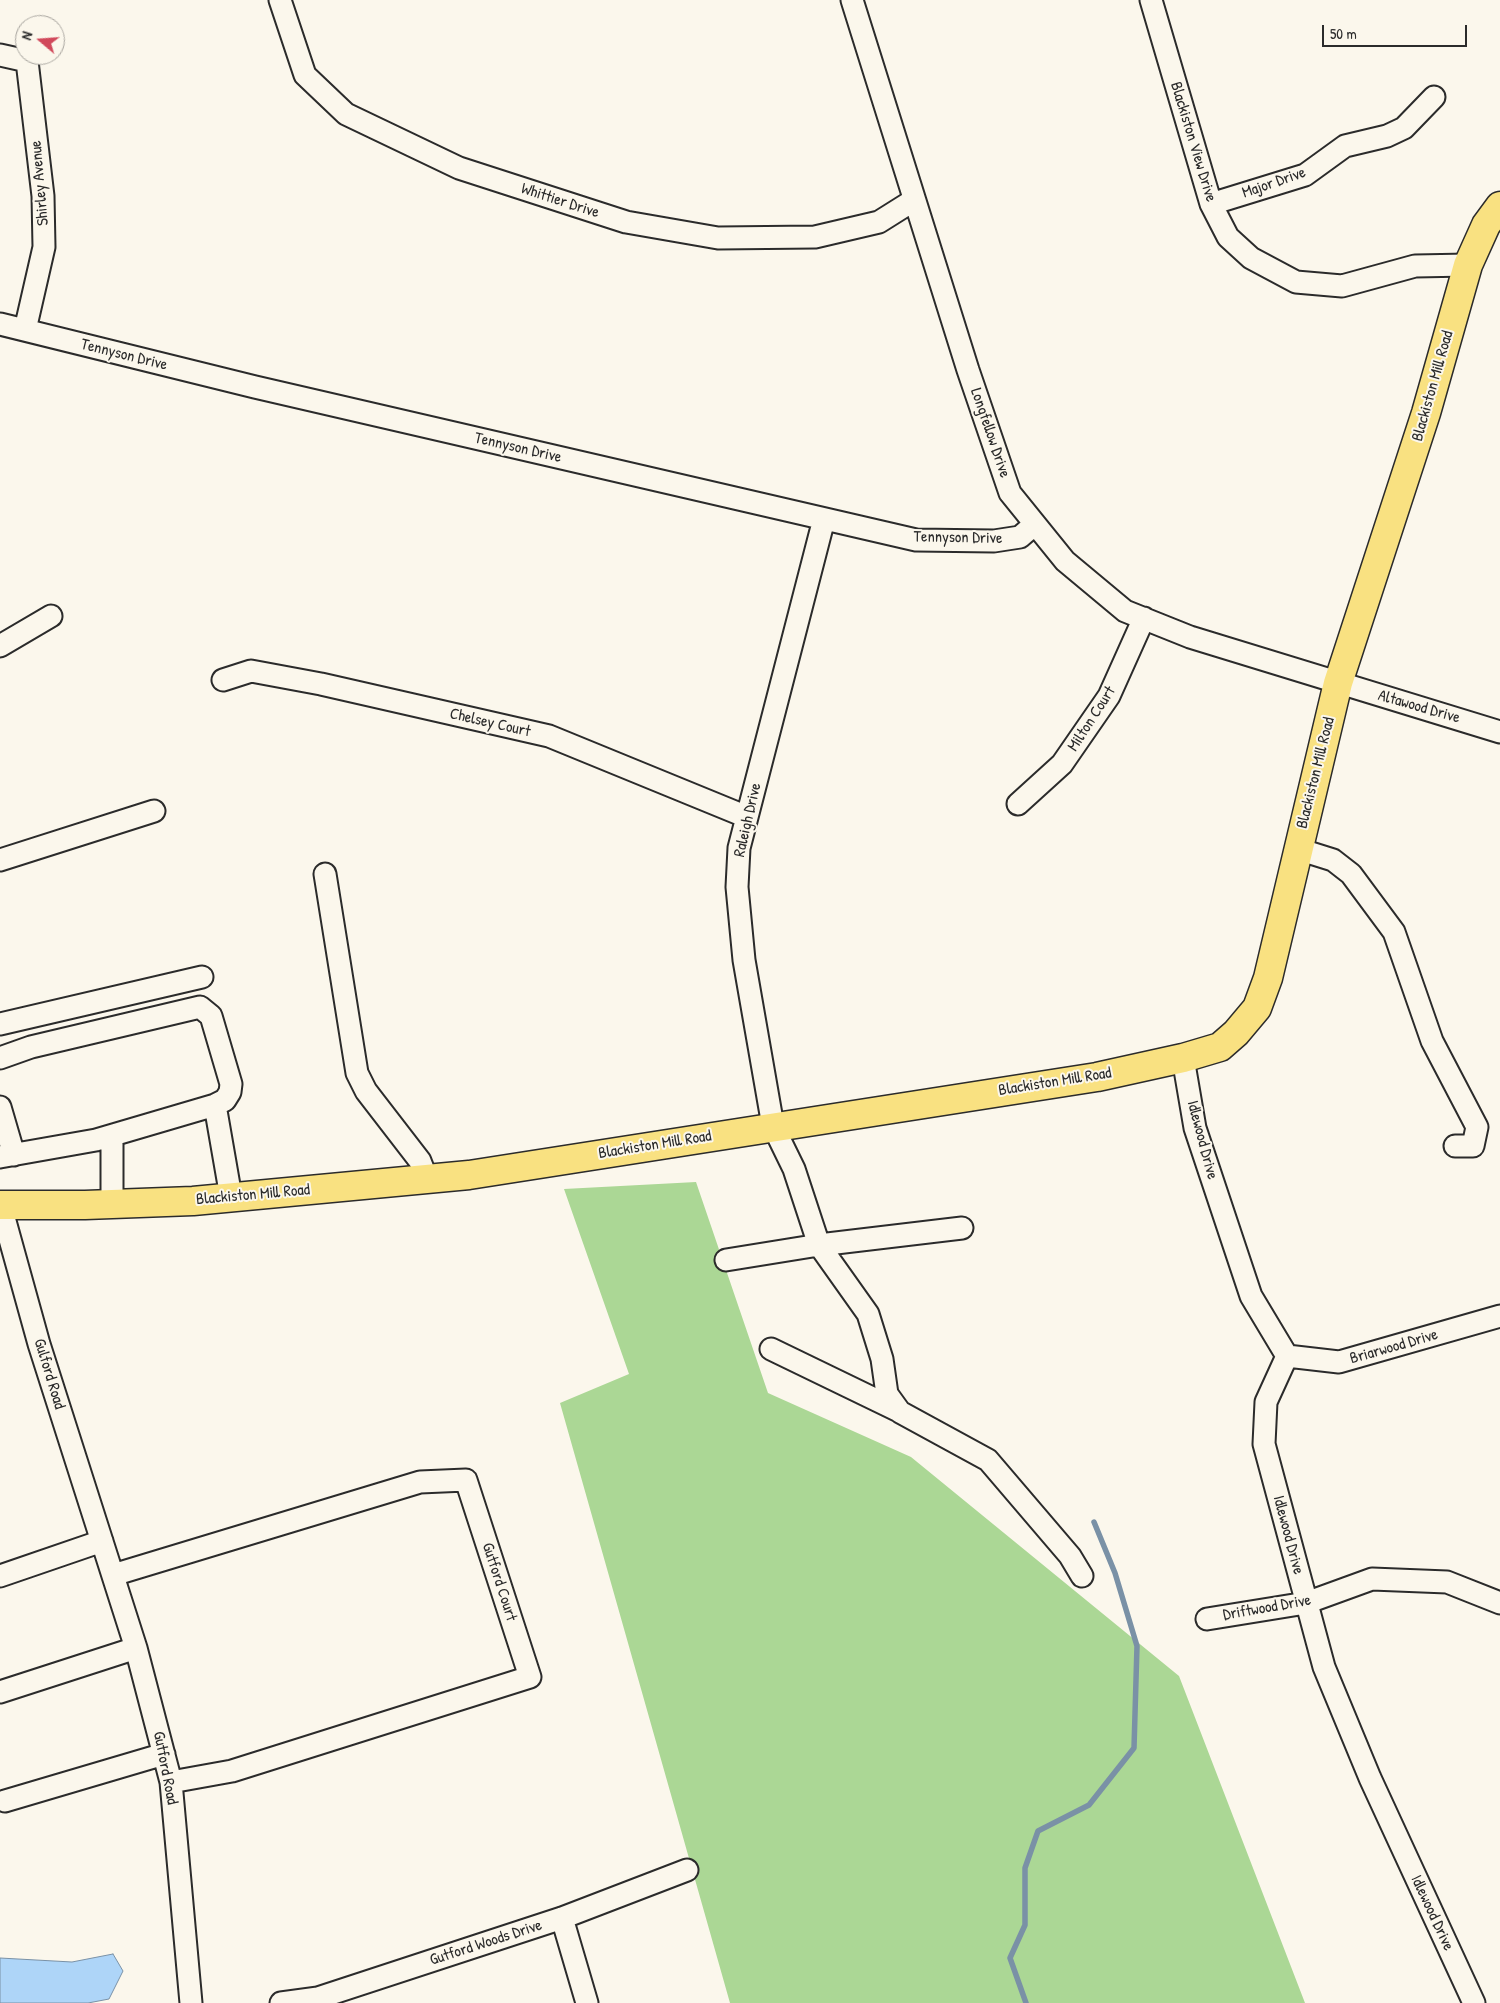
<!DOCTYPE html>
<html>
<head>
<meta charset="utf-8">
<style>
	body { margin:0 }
	#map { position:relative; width:1500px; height:2003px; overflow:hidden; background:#fbf7ec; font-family:"Patrick Hand",sans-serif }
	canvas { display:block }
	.north { position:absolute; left:15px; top:15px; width:50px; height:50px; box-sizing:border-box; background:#fbf7ec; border:1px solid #a8a59f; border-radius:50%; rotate:288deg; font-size:14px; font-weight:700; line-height:20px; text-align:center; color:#2b2b2b }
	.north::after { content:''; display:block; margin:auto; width:18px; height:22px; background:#d1495b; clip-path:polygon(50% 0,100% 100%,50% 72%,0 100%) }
	.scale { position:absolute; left:1322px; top:25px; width:145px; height:22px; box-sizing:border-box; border:2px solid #2b2b2b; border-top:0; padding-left:6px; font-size:15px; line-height:18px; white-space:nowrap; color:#2b2b2b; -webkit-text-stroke:4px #fbf7ec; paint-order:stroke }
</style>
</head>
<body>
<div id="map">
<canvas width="1500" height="2003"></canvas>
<div class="north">N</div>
<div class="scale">50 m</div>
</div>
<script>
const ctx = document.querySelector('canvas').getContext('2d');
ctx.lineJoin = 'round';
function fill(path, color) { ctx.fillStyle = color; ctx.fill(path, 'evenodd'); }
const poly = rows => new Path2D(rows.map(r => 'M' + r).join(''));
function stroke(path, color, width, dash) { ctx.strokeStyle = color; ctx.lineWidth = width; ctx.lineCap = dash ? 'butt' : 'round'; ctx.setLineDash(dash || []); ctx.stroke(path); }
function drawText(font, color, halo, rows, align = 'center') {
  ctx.font = font + ' "Patrick Hand",sans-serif'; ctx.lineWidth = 4; ctx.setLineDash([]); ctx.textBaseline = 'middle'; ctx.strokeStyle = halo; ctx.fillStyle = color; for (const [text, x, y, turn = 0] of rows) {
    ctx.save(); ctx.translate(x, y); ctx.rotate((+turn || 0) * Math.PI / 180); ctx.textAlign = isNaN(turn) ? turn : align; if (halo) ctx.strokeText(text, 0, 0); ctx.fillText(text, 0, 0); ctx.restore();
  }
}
fill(poly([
	[696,1182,768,1393,911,1457,1179,1676,1305,2003,730,2003,560,1403,629,1374,564,1189]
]), '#abd795');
const water = poly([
	[113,1954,123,1971,109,1999,88,2003,0,2003,0,1958,72,1962,113,1954]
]);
fill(water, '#aed5f8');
stroke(water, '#7a91a6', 1);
stroke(poly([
	[1026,2003,1010,1958,1025,1925,1025,1868,1038,1831,1089,1805,1134,1748,1137,1646,1115,1573,1094,1522]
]), '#7a91a6', 5.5);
const minor = poly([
	[280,0,305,75,346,114,459,168,626,222,718,238,815,237,879,222,914,200],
	[852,0,968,370,1010,493,1065,561,1125,611,1190,637,1500,732],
	[1151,0,1211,204,1228,237,1251,258,1296,282,1342,286,1415,266,1468,265],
	[0,55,27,61,43,196,44,247,25,330],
	[1211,204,1305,175,1345,146,1387,136,1404,128,1434,97],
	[0,324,255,387,916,540,994,541,1020,537,1035,524],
	[824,519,739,848,737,887,744,960,773,1126,794,1169,819,1245,868,1314,882,1359,887,1394,900,1412,988,1460,1070,1556,1082,1576],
	[0,646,51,616],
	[223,680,251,671,321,684,549,736,747,817],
	[1018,804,1062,764,1109,696,1144,618],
	[1298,849,1333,860,1351,874,1394,932,1432,1041,1477,1127,1473,1146,1455,1146],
	[0,860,154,811],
	[325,874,357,1073,366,1091,420,1161,427,1179],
	[0,1024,202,977],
	[0,1058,31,1047,200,1007,211,1016,231,1084,230,1092,225,1100,215,1105,96,1140,0,1157],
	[1183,1058,1195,1128,1251,1296,1287,1356,1266,1402,1264,1444,1324,1667,1370,1778,1474,2003],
	[215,1105,231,1197],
	[0,1107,14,1155],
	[112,1136,112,1204],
	[0,1203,39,1344,136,1648,171,1782,191,2003],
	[726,1260,819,1245,962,1228],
	[771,1349,899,1411],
	[1287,1356,1339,1362,1500,1316],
	[113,1575,420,1482,466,1480,530,1677,232,1771,171,1782],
	[0,1576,102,1541],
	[1207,1619,1306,1603,1372,1579,1447,1582,1500,1603],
	[0,1692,136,1648],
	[5,1801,164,1754],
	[562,1918,587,2003],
	[281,2003,318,1998,562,1918,687,1870]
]);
const major = poly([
	[0,1205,85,1205,193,1201,469,1175,1097,1077,1183,1058,1220,1047,1236,1033,1257,1008,1268,978,1338,683,1426,413,1468,265,1486,225,1500,206]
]);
stroke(minor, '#2b2b2b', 25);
stroke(major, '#2b2b2b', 31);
stroke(minor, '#fbf7ec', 21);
stroke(major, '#f9e181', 28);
drawText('16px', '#2b2b2b', '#fbf7ec', [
	["Blackiston View Drive",1193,142,73],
	["Shirley Avenue",40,183,-95],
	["Major Drive",1274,183,-19],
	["Whittier Drive",560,201,18],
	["Tennyson Drive",124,355,14],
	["Blackiston Mill Road",1433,386,-74],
	["Longfellow Drive",990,433,71],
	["Tennyson Drive",518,448,13],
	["Tennyson Drive",958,538,1],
	["Altawood Drive",1419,707,16],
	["Milton Court",1092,719,-57],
	["Chelsey Court",490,723,13],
	["Blackiston Mill Road",1316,773,-76],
	["Raleigh Drive",748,820,-77],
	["Blackiston Mill Road",1055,1082,-9],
	["Idlewood Drive",1202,1140,75],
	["Blackiston Mill Road",655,1145,-9],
	["Blackiston Mill Road",253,1195,-5],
	["Briarwood Drive",1394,1347,-16],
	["Gulford Road",49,1374,73],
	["Idlewood Drive",1288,1535,75],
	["Gutford Court",499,1582,72],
	["Driftwood Drive",1267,1608,-10],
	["Gutford Road",165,1768,79],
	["Idlewood Drive",1432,1913,65],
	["Gutford Woods Drive",486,1943,-18]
]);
</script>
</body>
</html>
